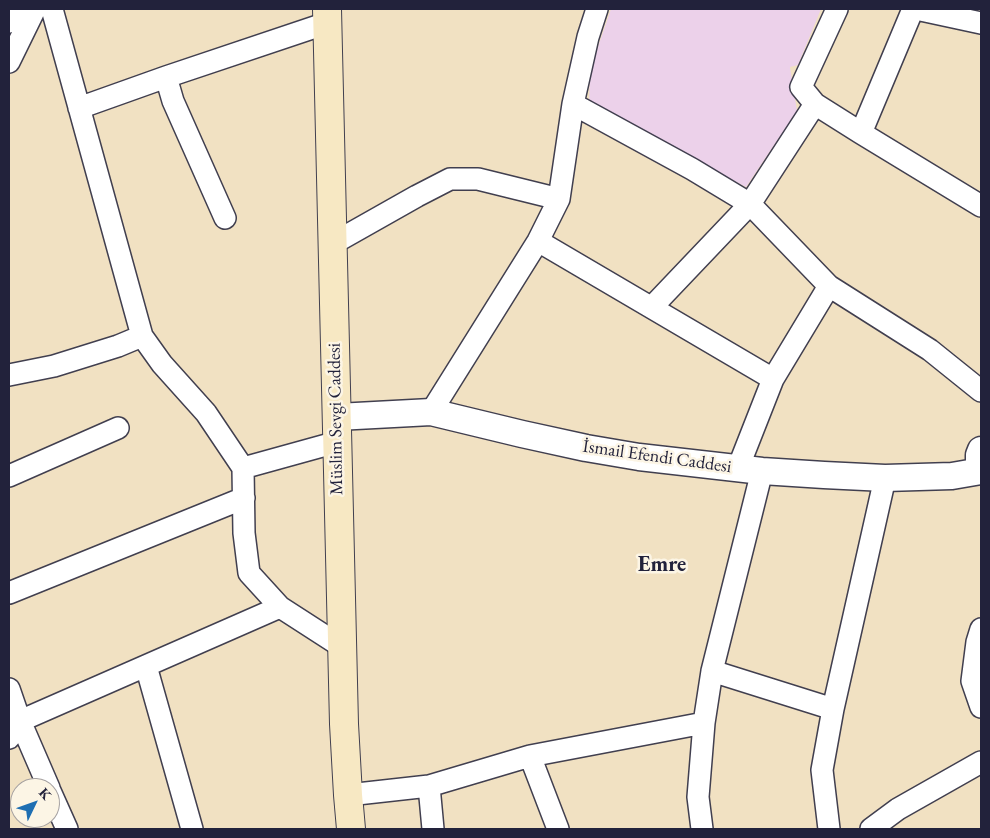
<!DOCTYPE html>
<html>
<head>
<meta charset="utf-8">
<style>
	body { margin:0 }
	#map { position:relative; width:990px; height:838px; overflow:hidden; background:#f1e1c2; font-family:"EB Garamond",serif }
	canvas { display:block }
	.frame { position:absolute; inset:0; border:10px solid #22223b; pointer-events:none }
	.north { position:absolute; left:10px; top:778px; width:50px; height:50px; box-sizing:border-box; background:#fcf5e5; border:1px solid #a5a1a1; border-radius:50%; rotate:48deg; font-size:14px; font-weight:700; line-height:20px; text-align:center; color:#22223b }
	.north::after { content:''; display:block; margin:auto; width:18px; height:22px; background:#1f6fb2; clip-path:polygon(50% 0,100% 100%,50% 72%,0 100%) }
</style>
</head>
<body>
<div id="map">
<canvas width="990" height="838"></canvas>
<div class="frame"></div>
<div class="north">K</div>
</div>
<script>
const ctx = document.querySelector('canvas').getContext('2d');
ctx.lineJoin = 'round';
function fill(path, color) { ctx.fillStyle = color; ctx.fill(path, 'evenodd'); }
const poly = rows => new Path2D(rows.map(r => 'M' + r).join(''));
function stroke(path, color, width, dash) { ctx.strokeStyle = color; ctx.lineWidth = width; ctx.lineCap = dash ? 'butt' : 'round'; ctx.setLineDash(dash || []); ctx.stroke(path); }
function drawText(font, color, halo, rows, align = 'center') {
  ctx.font = font + ' "EB Garamond",serif'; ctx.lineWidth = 5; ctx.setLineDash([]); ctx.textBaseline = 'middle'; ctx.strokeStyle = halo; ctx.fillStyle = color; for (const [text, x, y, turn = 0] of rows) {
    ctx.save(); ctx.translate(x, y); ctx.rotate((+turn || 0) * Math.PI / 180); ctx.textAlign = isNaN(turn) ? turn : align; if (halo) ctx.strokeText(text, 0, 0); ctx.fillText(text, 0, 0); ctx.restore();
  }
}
fill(poly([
	[611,9,821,9,798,65,790,67,797,111,746,187,589,106,590,70]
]), '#ecd1ea');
const minor = poly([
	[52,9,142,336],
	[837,9,801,87,815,104,861,133,981,206],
	[916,9,981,23],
	[9,22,15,14,21,9],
	[9,62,35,9],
	[166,77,173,101,225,218],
	[573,104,692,169,750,204,829,286,930,350,981,391],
	[79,108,166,77,327,23],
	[861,133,913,9],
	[538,241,773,379],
	[332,244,417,196,450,179,478,179,559,199],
	[652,307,750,204,815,104],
	[9,375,54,366,118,346,142,336,162,364,206,413,243,468,337,442],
	[431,412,538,241,559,199,573,104,588,37,597,9],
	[243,468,244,533,249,573,280,607,342,647],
	[738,468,773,379,829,286],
	[9,476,118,428],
	[9,593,244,498],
	[981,629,977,642,972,681,981,707],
	[146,666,192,829],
	[712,671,833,709],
	[9,689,20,721,49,788],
	[9,738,20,721,280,607],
	[530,756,558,829],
	[429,786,433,829],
	[50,791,67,829],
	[348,795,429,786,530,756,704,723],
	[702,829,698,797,704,723,712,671,762,471],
	[829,829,822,770,833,709,885,478],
	[871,829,898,809,981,762]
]);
const tertiary = poly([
	[337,417,431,412,522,434,586,448,639,457,762,471,824,475,885,478,952,476,981,471],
	[981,450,979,455,979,463,981,471]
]);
const secondary = poly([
	[327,9,344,724,348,795,351,829]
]);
stroke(minor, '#413f4f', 24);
stroke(tertiary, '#413f4f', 29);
stroke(secondary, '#413f4f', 30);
stroke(minor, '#fff', 21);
stroke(tertiary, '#fff', 26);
stroke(secondary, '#f7e8c3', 28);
drawText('18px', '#22223b', '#fcf5e5', [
	["Müslim Sevgi Caddesi",336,419,-91],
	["İsmail Efendi Caddesi",657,457,8]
]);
drawText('bold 22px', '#22223b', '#fcf5e5', [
	["Emre",662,565]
]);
</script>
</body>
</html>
